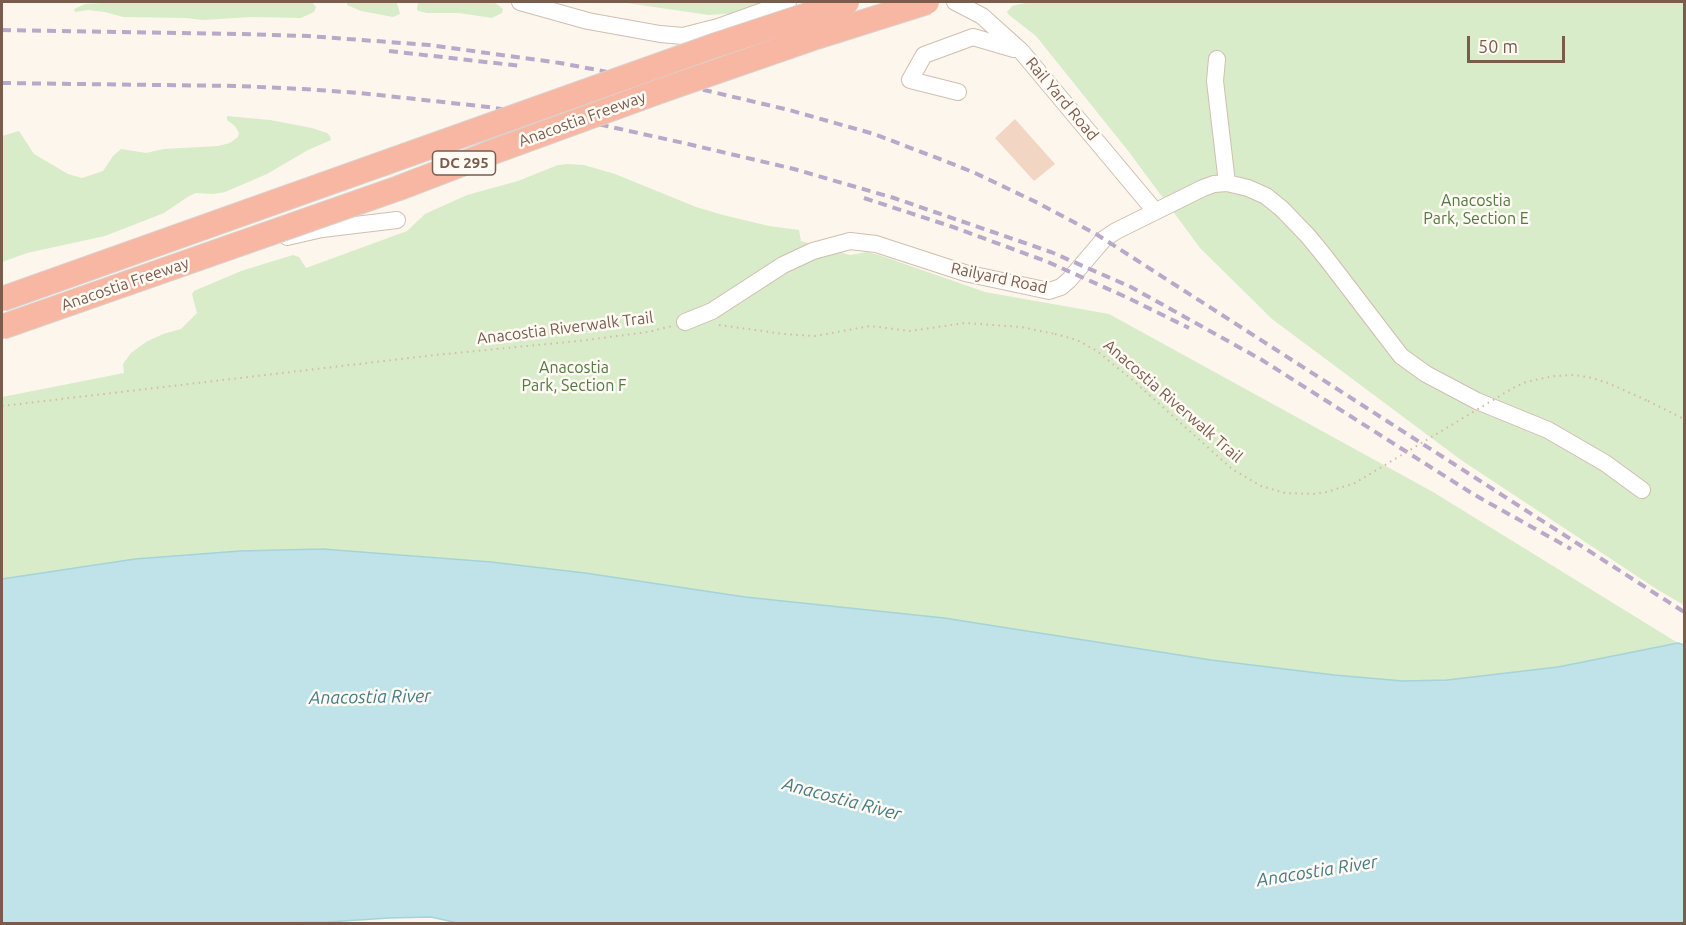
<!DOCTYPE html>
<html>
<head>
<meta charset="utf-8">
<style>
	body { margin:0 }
	#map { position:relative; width:1686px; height:925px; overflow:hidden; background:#fdf6ec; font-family:Ubuntu,sans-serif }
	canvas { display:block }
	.frame { position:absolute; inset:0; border:3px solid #7a5c4d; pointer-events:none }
	.scale { position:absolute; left:1467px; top:36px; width:98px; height:27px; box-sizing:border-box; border:3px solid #7a5c4d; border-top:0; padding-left:8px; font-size:18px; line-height:21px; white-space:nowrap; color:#7a5c4d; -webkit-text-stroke:4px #fffaf3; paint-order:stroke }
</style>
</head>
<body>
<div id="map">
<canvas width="1686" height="925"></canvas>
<div class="frame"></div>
<div class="scale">50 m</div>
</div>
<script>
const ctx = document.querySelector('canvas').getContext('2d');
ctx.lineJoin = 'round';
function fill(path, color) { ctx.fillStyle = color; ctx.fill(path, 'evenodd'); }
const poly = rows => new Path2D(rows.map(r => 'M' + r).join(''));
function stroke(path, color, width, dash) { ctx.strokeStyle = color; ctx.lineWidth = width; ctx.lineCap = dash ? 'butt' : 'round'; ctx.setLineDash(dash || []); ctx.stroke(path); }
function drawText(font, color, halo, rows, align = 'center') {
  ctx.font = font + ' Ubuntu,sans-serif'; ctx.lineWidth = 5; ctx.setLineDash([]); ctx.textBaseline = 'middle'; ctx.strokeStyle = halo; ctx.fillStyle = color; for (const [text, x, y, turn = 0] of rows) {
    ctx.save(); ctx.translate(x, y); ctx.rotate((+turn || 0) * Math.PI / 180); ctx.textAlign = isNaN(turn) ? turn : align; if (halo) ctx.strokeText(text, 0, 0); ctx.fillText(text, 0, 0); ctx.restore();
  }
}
fill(poly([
	[115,2,312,2,316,7,314,12,301,18,251,17,203,20,186,18,123,17,105,12,88,10,75,12,74,9,85,4],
	[347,2,393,2,397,3,400,14,393,17,361,11,347,5],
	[418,2,494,2,503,9,502,13,492,18,459,13,427,13,418,11,417,9],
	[619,2,770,2,738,13,709,15],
	[1030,2,1684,2,1684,605,1658,590,1461,460,1272,319,1200,248,1129,152,1036,36,1009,15,1007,12,1012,6],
	[227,116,270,120,312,128,327,133,330,136,331,140,308,150,267,174,225,192,214,194,196,193,189,196,164,213,105,236,27,253,2,262,2,136,19,131,34,154,68,174,82,178,103,171,113,156,121,149,146,153,164,149,218,146,230,143,238,137,239,133,235,126,227,120],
	[568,164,584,165,615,174,696,207,723,215,769,226,799,230,801,241,850,255,867,252,879,255,985,292,1109,314,1433,492,1678,643,1558,667,1447,680,1403,681,1334,675,1211,660,944,618,745,597,585,573,491,562,405,555,322,549,240,551,135,559,2,579,2,397,124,373,123,364,131,353,146,342,163,334,181,329,197,313,192,294,194,291,241,271,293,255,299,257,306,268,407,231,425,214,467,195,518,181,558,165]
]), '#d8ecc9');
const water = poly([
	[322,549,491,562,585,573,745,597,944,618,1211,660,1334,675,1403,681,1447,680,1558,667,1678,643,1684,645,1684,923,462,924,431,917,389,918,328,922,260,923,2,923,2,579,135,559,240,551,322,549]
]);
fill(water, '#bfe3e8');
stroke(water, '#a5d3da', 1.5);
fill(poly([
	[1015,119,1055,164,1034,181,995,138]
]), '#f3d5c3');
const minor = poly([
	[520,2,588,21,660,34,683,36,718,27,788,2],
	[955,2,982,16,1021,51,1155,211],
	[1217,59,1215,81,1227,183],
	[958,92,910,80,924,55,973,37,1014,49],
	[287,237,322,229,397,220],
	[685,322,712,311,783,265,813,251,850,241,876,244,965,273,1049,291,1061,287,1069,280,1104,239,1116,231,1203,188,1214,184,1227,183,1248,188,1266,196,1282,209,1308,236,1326,258,1401,356,1426,374,1477,401,1548,430,1605,463,1642,490]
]);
stroke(minor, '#d1beb0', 18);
stroke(poly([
	[719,325,784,334,815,336,870,326,910,331,965,323,1021,327,1055,334],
	[1648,401,1684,419],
	[2,406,435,355,578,341,648,332,672,326]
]), '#d9b8a5', 2, [1.5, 4.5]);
stroke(minor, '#fff', 16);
stroke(poly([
	[2,30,240,34,308,36,429,45,560,63,704,90,789,110,874,134,945,161,975,173,1038,203,1096,234,1684,612],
	[389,51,521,66],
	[2,83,238,86,303,89,360,93,488,107,593,123,688,144,794,169,894,198,1051,252,1131,287,1262,360,1473,494,1571,549],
	[864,198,953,227,1048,262,1126,297,1189,328]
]), '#b9a8c9', 4, [9, 6]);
const highwayBridge = poly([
	[2,299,716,45,847,2],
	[2,327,399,188,498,150,660,91,816,37,927,2]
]);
stroke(highwayBridge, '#dad1cd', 26, []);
stroke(poly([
	[1055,334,1077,340,1097,351,1136,383,1232,469,1261,486,1285,493,1313,494,1327,492,1355,483,1513,388,1526,382,1539,379,1555,376,1574,375,1592,378,1608,383,1648,401]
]), '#d9b8a5', 2, [1.5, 4.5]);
stroke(highwayBridge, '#f7b7a3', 24);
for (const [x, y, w] of [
	[464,163,63]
]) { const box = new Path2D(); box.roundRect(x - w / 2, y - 12, w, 24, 4.5); ctx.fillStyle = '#fffaf3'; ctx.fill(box); stroke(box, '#7a5c4d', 1.5); }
drawText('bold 15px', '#7a5c4d', null, [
	["DC 295",464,163]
]);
drawText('16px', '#7a5c4d', '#fffaf3', [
	["Rail Yard Road",1062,99,50],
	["Anacostia Freeway",582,119,-20],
	["Railyard Road",999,278,12],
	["Anacostia Freeway",125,284,-19],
	["Anacostia Riverwalk Trail",565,328,-7],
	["Anacostia Riverwalk Trail",1173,401,41]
]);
drawText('16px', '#537a41', '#fffaf3', [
	["Anacostia",1476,201],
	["Park, Section E",1476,219],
	["Anacostia",574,368],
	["Park, Section F",574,386]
]);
drawText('italic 18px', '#437c86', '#fffaf3', [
	["Anacostia River",370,697,-1],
	["Anacostia River",842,799,15],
	["Anacostia River",1317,871,-9]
]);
</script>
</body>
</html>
